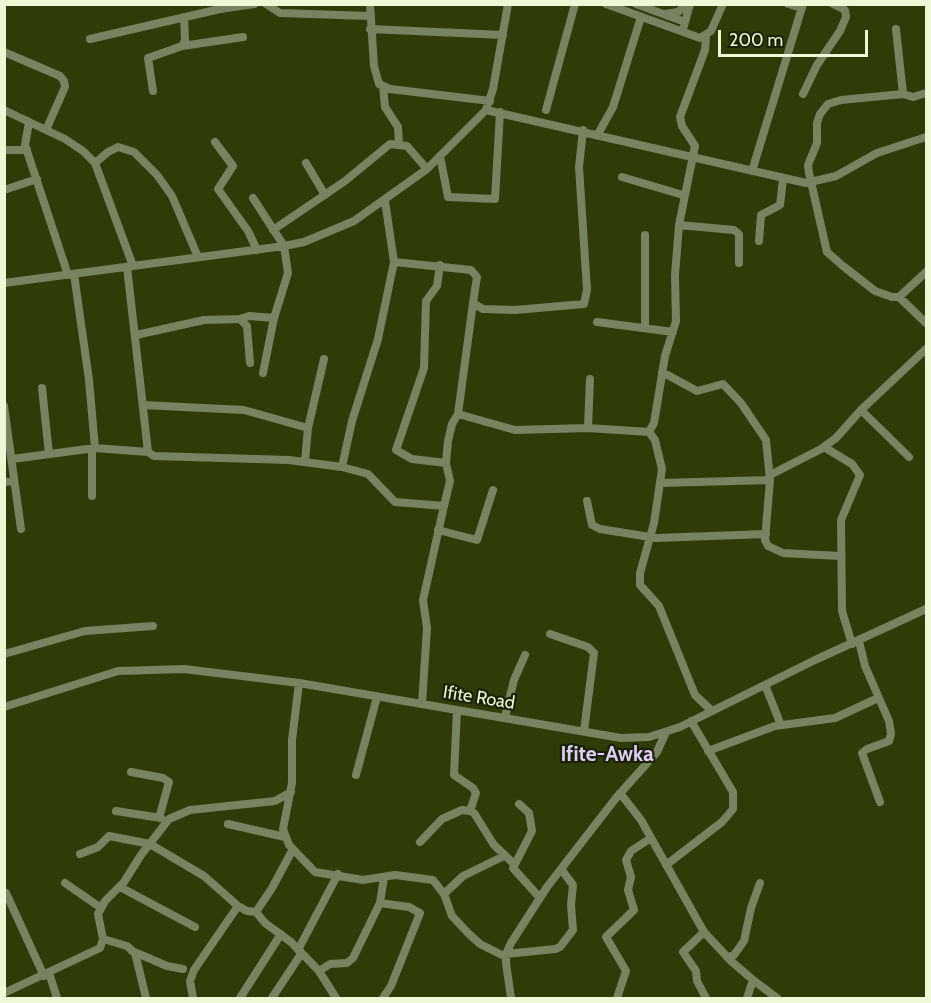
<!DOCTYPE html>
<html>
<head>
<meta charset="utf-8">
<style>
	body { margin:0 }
	#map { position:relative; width:931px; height:1003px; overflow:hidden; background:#2f3c08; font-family:Cabin,sans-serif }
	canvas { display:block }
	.frame { position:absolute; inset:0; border:6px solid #edf9d6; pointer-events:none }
	.scale { position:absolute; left:718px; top:30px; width:150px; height:27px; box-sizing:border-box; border:3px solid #edf9d6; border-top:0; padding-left:8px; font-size:18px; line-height:21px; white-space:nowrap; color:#edf9d6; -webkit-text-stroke:4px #1a2106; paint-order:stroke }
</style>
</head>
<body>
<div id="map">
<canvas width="931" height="1003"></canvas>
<div class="frame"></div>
<div class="scale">200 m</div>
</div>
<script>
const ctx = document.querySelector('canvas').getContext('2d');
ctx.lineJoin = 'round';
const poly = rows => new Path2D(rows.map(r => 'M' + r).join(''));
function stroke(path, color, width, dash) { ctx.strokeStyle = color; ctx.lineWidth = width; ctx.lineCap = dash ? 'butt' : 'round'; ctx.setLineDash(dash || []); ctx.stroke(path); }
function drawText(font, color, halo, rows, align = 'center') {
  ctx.font = font + ' Cabin,sans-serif'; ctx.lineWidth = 4.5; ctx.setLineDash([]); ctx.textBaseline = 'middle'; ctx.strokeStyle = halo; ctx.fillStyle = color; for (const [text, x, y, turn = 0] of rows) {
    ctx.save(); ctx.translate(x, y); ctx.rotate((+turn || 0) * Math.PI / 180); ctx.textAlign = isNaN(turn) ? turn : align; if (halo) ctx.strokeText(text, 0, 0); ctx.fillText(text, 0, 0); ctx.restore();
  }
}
stroke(poly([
	[266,4,280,13,369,16],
	[370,4,374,66,379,84,390,89,490,101],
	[606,4,700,38,711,31,723,4],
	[636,4,685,22],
	[788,4,802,8],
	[665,14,678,12,687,4],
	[684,26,690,4],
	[370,29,503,35],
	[896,29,903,94,913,97,926,93],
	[90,39,220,9,254,4],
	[182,46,243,37],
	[4,52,60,76,64,81,65,87,46,130],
	[383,86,385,107,398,127,399,144],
	[153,91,148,58,182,46,185,40,184,17],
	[803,94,817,65,840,31,846,17,845,10,833,4],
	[903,94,841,100,828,104,820,114,817,123,817,143,808,165,809,173,827,252,843,266,875,291,892,297,899,297,926,272],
	[4,110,65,139,83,151,95,163,133,266],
	[486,110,806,183,836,176,877,153,926,137],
	[546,110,575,4],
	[29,122,25,145,68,275],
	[598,134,613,107,641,17],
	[215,142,233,166,218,189,248,231,257,250],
	[4,150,27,150],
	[440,156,448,197,495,199,500,112],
	[95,163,108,152,118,147,134,152,157,175,172,196,198,257],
	[306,163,325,195],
	[752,171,803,4],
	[622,177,683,195],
	[4,190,37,179],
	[253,198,284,246,288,273,274,318,263,373],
	[679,225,734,230,739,234,739,263],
	[273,230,345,181,390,144,407,146,427,169],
	[759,241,761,215,780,205,783,179],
	[394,262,471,270,477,277,473,303,483,309,515,310,584,304,587,290,579,167,583,130],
	[440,265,437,286,426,301,424,368,396,450,412,459,446,463],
	[127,267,148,452],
	[74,274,89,380,95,448],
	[4,283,284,246,304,242,354,221,427,169,486,110,493,89,508,4],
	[899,297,926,323],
	[240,319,249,316,274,318],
	[597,322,673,332],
	[645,328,645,235],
	[136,335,204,320,240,319,247,326,250,363],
	[662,372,697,391,723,384,741,403,766,440,770,480,765,540,768,546,783,553,840,556],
	[42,388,49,454],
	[143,405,244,410,308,428],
	[4,406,21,529],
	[861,410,909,457],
	[458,414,473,303],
	[588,428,590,379],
	[649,432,654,423,665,356,676,321,675,275,679,225,695,146,682,126,680,117,705,50,706,37],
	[824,447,852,464,860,475,841,520,842,611,852,644],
	[92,449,92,496],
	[12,459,95,448,148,452,154,456,289,460,342,467,352,421,378,339,394,262,385,201],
	[305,462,308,428,324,359],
	[342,467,368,474,395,502,444,506,423,600,427,628,422,704],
	[770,475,821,449,836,438,861,410,926,349],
	[4,482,14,481],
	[660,483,770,480],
	[587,501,592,525,600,529,656,538,766,534],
	[444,506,450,481,446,463,448,441,452,424,458,414,515,430,588,428,649,432,655,440,662,469,654,523,640,573,640,585,659,606,695,695,712,711],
	[438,530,477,540,493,490],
	[550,634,588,647,594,653,584,731],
	[859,641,865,666,889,721,891,734,889,741,867,749,862,753,880,802],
	[4,654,85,631,153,626],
	[299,683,292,740,292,783,283,829,289,845,315,872,363,880,395,875,433,880,444,894,452,916,468,933,480,944,506,957],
	[765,685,781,725],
	[4,707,118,671,184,669,299,683,621,738,649,737,680,727,815,660,926,609],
	[457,710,454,775,473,788,476,793,470,811],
	[505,717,514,680,525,655],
	[708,751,775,726,835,718,878,698],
	[131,772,163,778,169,782,159,818],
	[356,775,377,697],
	[620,793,641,820,704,932,731,961,753,980,747,998],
	[519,804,529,813,532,831,513,868,540,898],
	[116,811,161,818],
	[228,824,285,837],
	[420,842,442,819,462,810,470,811,474,813,494,845,513,863],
	[80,854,98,847,109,836,150,844,204,876,238,906,247,911,256,912,265,923,291,942,319,971,336,998],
	[666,865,722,822,733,809,733,792,691,721],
	[65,883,101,908],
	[120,887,195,927],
	[6,893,44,976],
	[444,894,463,876,504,856],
	[380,903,409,907,420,913,391,986,383,998],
	[256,912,272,888,293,849],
	[704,932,683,952,696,971,697,981,706,998],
	[103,939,127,946,135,953,146,998],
	[298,950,338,874],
	[132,951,167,966,183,969],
	[506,954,555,949,560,947,573,930,571,905,573,885,561,869],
	[727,957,734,955,744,941,751,908,760,883],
	[319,971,330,964,347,963,353,958,380,903,384,877],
	[49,973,57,998],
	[753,980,777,998],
	[4,993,100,948,103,939,98,914,105,901,124,882,141,855,169,819,190,810,275,801,291,792],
	[193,998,190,981,194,970,238,906],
	[240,998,281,934],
	[272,998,301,954],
	[511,998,506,963,506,954,511,943,547,887,616,798,657,752,666,732],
	[617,998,626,971,606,937,634,910,628,890,631,877,626,860,631,851,651,838]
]), '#788362', 8);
drawText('18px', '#edf9d6', '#1a2106', [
	["Ifite Road",479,698,9]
]);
drawText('bold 21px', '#ddcdf7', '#1a2106', [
	["Ifite-Awka",607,755]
]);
</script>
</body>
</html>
